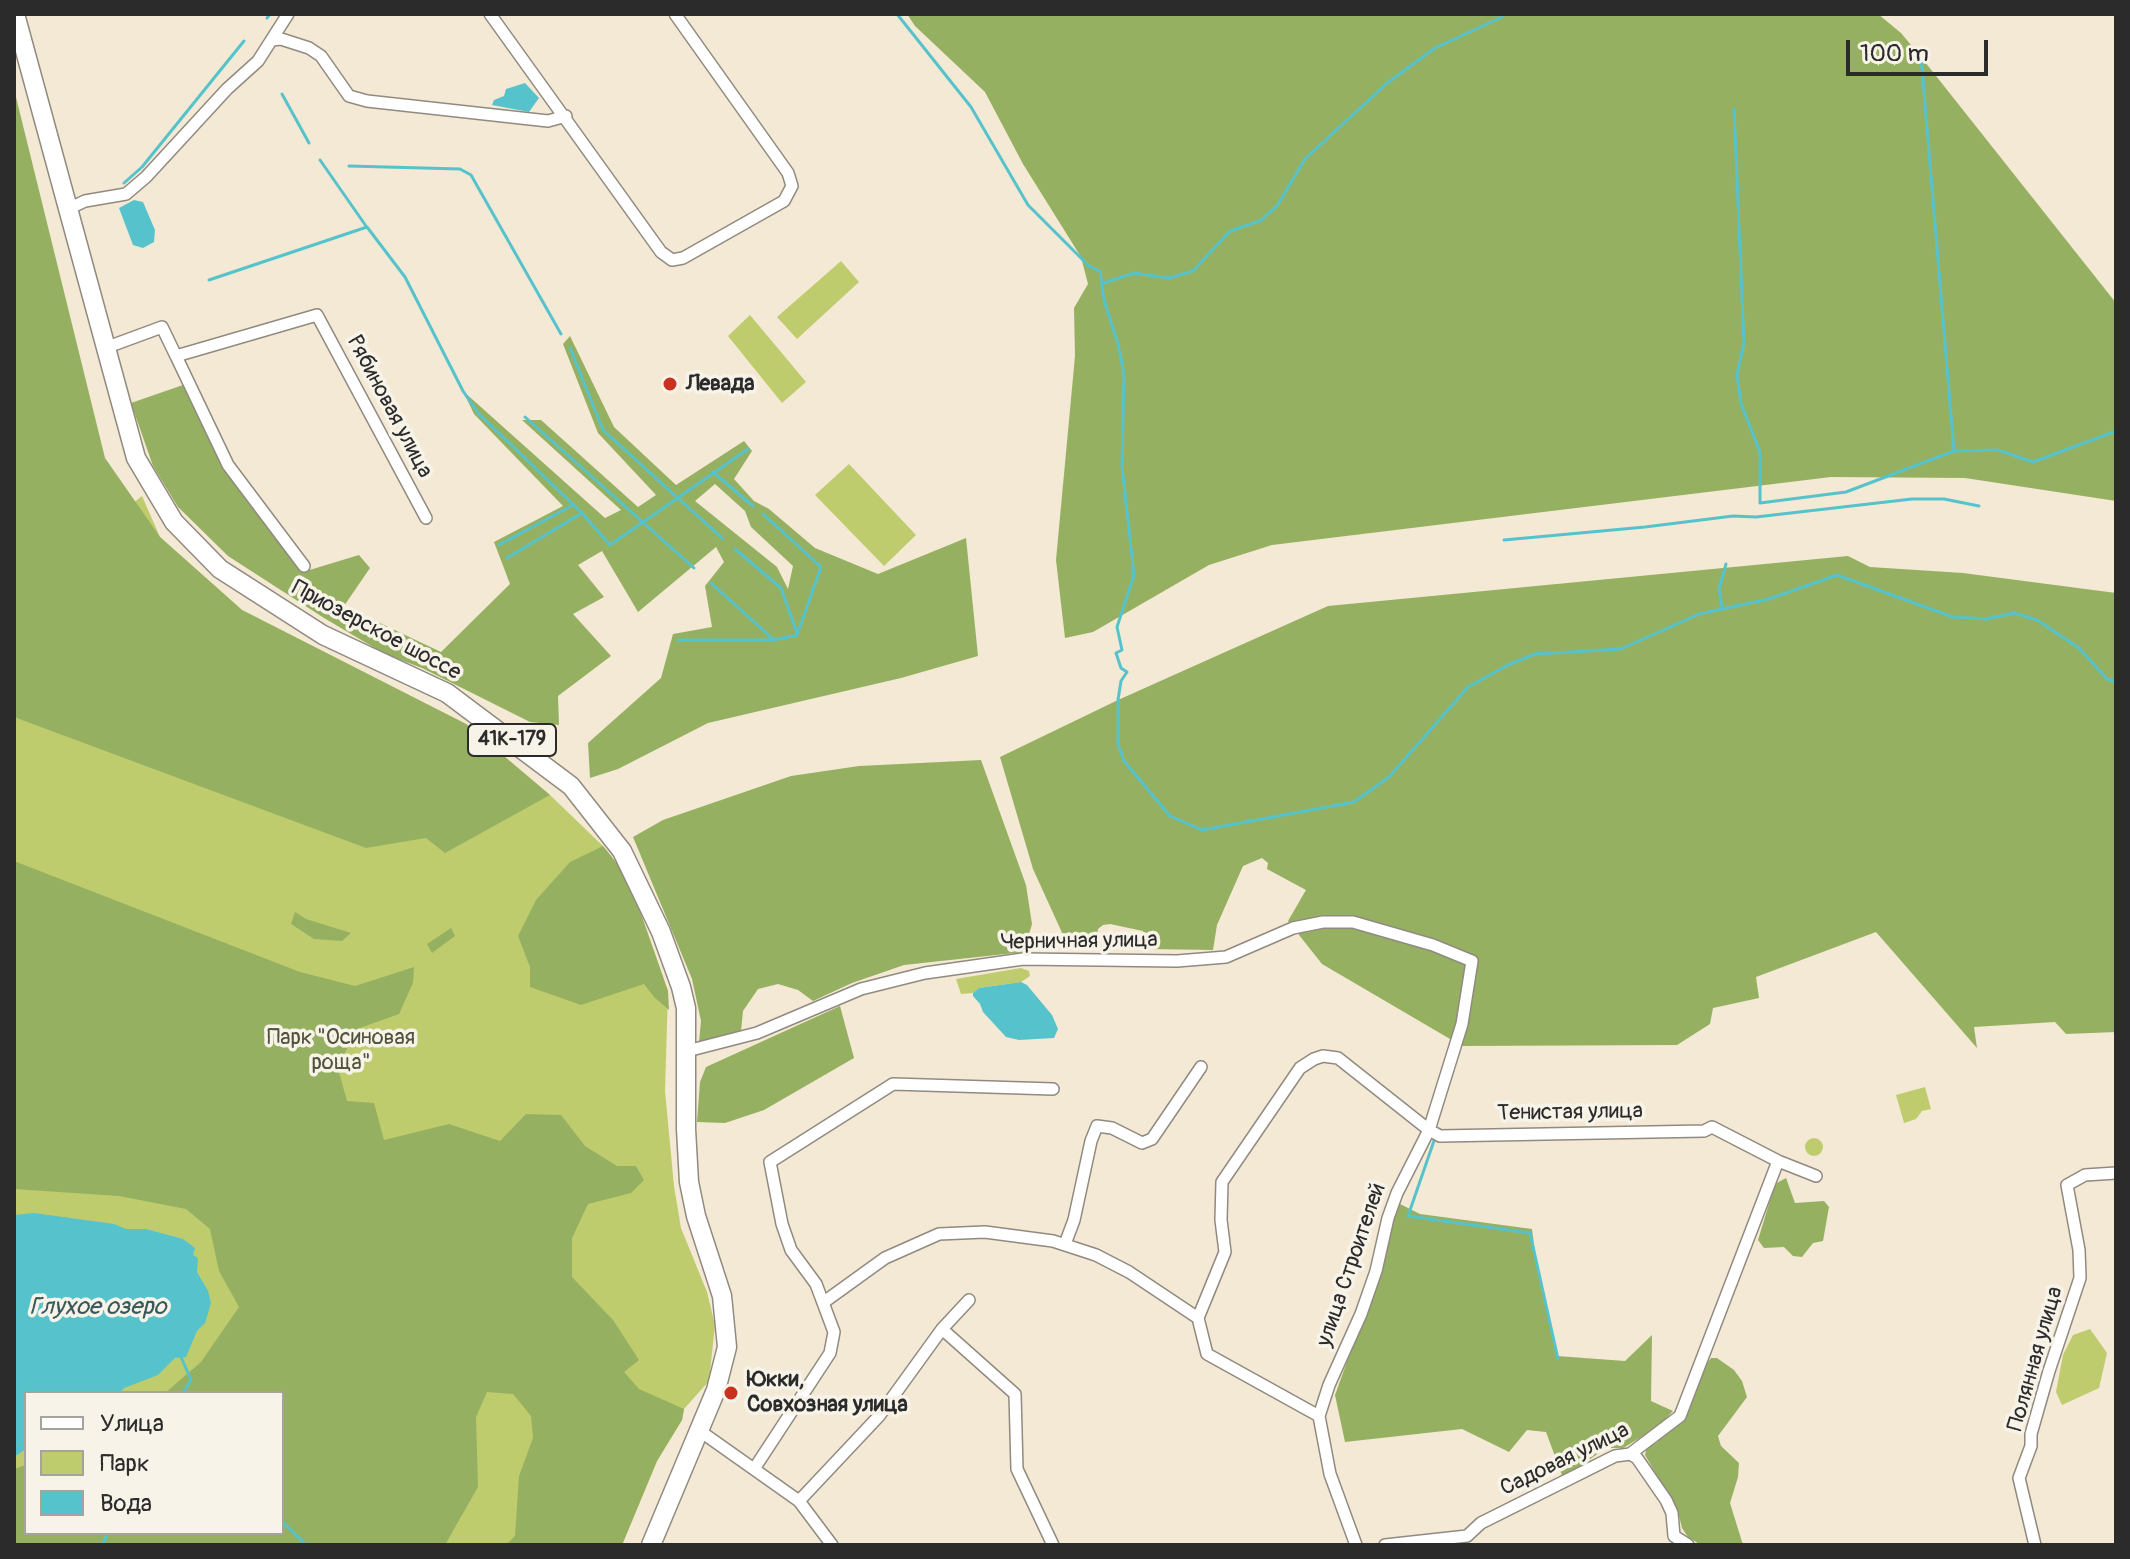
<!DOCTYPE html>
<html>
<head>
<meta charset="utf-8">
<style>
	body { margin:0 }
	#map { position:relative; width:2130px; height:1559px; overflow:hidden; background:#f4e9d4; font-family:Pangolin,sans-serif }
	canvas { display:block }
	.frame { position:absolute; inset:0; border:16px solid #2b2b2b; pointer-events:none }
	.legend { position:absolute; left:24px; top:1391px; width:260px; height:144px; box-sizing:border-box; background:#f7f3e8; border:2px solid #a5a39c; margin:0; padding:10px 14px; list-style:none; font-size:24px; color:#2b2b2b }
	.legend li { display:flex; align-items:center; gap:16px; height:40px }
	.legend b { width:40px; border:2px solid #a5a39c }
	.scale { position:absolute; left:1846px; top:40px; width:142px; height:36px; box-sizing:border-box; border:4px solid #2b2b2b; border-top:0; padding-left:10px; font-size:24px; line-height:28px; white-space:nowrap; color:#2b2b2b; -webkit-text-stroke:6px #f7f3e8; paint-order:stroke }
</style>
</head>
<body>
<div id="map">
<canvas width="2130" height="1559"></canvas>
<div class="frame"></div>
<ul class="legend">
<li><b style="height:10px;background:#fff"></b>Улица</li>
<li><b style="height:22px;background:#becc6e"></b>Парк</li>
<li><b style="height:22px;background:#56c3cc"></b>Вода</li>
</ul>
<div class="scale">100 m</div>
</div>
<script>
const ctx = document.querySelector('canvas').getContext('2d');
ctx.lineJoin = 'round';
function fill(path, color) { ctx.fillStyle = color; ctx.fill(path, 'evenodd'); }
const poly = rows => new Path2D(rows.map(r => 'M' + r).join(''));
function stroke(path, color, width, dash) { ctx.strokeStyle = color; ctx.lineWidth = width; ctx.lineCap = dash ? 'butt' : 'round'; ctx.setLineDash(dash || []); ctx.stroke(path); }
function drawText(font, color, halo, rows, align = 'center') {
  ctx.font = font + ' Pangolin,sans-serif'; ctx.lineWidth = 7; ctx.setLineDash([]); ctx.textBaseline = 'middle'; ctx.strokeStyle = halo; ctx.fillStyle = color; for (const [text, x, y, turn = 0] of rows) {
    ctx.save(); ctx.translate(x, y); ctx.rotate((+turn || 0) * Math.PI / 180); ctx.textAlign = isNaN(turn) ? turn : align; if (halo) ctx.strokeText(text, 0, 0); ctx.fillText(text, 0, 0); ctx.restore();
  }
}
fill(poly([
	[841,261,859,282,797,339,777,317],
	[750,315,806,382,782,403,728,336],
	[849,464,916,535,884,566,815,495],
	[142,496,160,537,242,610,466,724,550,795,603,846,628,877,668,991,665,1091,674,1186,681,1228,707,1292,715,1325,709,1381,684,1409,682,1420,657,1461,622,1545,14,1545,14,598],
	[26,1393,282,1393,282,1533,26,1533],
	[1021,968,1029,971,1030,976,1021,982,979,988,973,993,961,994,956,979],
	[1925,1087,1931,1109,1922,1111,1916,1119,1904,1123,1896,1095],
	'1805 1147a9 9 0 1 1 18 0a9 9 0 1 1-18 0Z',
	[2090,1329,2107,1353,2099,1388,2062,1405,2056,1392,2063,1355,2073,1335]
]), '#becc6e');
fill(poly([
	[907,14,1878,14,1901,33,1921,57,2116,303,2116,501,1965,478,1831,477,1272,545,1209,565,1093,632,1065,638,1056,560,1075,356,1074,308,1088,284,1081,257,1023,164,985,92,915,26],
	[14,89,105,458,160,537,242,610,466,724,550,795,445,853,426,838,366,848,14,717],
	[570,336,614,427,676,485,744,441,752,451,734,479,754,501,769,509,815,548,878,574,966,538,978,656,901,678,708,723,618,769,590,778,588,743,661,678,673,634,712,627,705,586,724,562,716,547,638,612,602,551,578,565,604,597,573,614,611,656,558,696,559,725,530,722,422,668,385,654,324,618,228,556,178,507,153,466,131,403,183,385,224,468,303,572,359,555,370,568,344,606,441,652,510,584,494,542,563,506,474,414,463,391,605,518,621,510,522,420,541,420,638,507,656,495,598,433,563,344],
	[715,484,745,511,751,527,793,566,788,589,777,567,695,501],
	[1848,556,1870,567,1963,573,2116,593,2116,1032,2066,1034,2055,1022,1974,1027,1977,1048,1876,932,1756,977,1759,998,1713,1008,1710,1024,1677,1045,1462,1046,1322,964,1288,921,1306,890,1267,869,1268,863,1262,858,1243,866,1217,925,1213,950,1147,949,1143,931,1110,924,1103,925,1098,929,1096,948,1069,948,1033,869,1000,757,1118,700,1328,606],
	[981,760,1026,885,1032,924,1024,952,904,965,852,983,813,1001,798,990,778,984,758,989,743,1011,741,1031,699,1042,701,1021,692,979,633,837,663,820,791,776,859,766],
	[603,846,628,877,668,991,669,1010,654,997,644,984,581,1005,530,987,530,967,518,936,536,900,570,862],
	[14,861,300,972,355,986,414,967,413,983,399,1014,360,1028,337,1065,347,1101,374,1103,384,1140,449,1124,500,1141,526,1114,561,1115,585,1146,617,1166,636,1166,644,1180,631,1193,588,1204,572,1238,572,1277,613,1320,639,1360,624,1372,639,1389,684,1409,682,1420,657,1461,622,1545,506,1545,515,1536,519,1476,533,1438,531,1416,513,1394,487,1392,476,1417,478,1487,445,1545,14,1545,14,1469,26,1465,26,1533,282,1533,282,1393,165,1393,201,1362,239,1307,219,1271,210,1229,186,1209,119,1196,14,1189],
	[295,912,306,919,351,933,342,941,314,939,291,924],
	[451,928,455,936,432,953,427,944],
	[840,1006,854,1058,764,1110,725,1123,697,1122,700,1082,706,1067],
	[1786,1178,1795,1203,1824,1201,1829,1207,1823,1241,1813,1243,1802,1257,1793,1256,1784,1247,1764,1248,1758,1240,1775,1184],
	[1398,1203,1420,1214,1532,1229,1536,1260,1557,1356,1625,1361,1652,1335,1651,1401,1673,1411,1658,1427,1623,1448,1606,1448,1563,1478,1546,1432,1527,1430,1509,1452,1462,1429,1345,1442,1335,1395,1382,1265],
	[1711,1358,1717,1358,1734,1370,1742,1381,1747,1397,1718,1436,1721,1446,1739,1463,1738,1477,1730,1503,1743,1545,1701,1545,1688,1537,1682,1528,1678,1512,1645,1455,1647,1446,1656,1443,1688,1413,1706,1365]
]), '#96b061');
fill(poly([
	[525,83,539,98,529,112,492,105,494,100,504,96,506,89],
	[134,200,143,202,155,230,154,242,143,248,133,245,119,208],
	[1021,982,1027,985,1052,1015,1058,1029,1054,1038,1019,1040,1006,1037,983,1012,980,1004,973,996,973,993,979,988],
	[34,1213,114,1224,126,1229,146,1229,183,1239,195,1248,193,1255,198,1258,197,1272,208,1291,211,1303,205,1323,197,1331,186,1357,175,1358,158,1375,124,1388,120,1393,26,1393,26,1449,14,1457,14,1215]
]), '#56c3cc');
stroke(poly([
	[897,14,971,107,1028,205,1089,266,1100,271,1104,300,1118,344,1124,374,1122,466,1134,575,1117,627,1122,650,1116,653,1121,668,1127,672,1121,681,1118,700,1118,744,1124,761,1170,816,1202,830,1354,802,1389,777,1468,687,1508,665,1535,654,1621,649,1699,614,1769,599,1837,575,1953,617,1986,619,2014,613,2037,620,2079,648,2107,679,2116,682],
	[267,18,270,14],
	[1921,57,1954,451],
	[282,94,309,143],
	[1734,109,1744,343,1737,375,1741,404,1760,452,1760,503,1846,492,1954,451,1998,450,2033,462,2116,431],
	[320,160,366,226],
	[349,166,460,169,471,175,561,334],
	[124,183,142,167,244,41],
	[209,280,367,227,405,277,463,391,478,413,582,513],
	[1104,283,1134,273,1169,278,1193,271,1230,231,1260,221,1277,206,1305,159,1386,84,1435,48,1500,18,1504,14],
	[570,348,603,430,723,539],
	[525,417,694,568],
	[713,472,753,506],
	[1504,540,1645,527,1733,516,1756,517,1912,499,1944,499,1979,506],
	[499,545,573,505],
	[735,549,781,588,797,633],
	[507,558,582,513,610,545,748,449],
	[711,583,773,639],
	[1722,607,1719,589,1726,564],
	[678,640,774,640,797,635,821,567,763,514],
	[1435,1138,1408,1216,1530,1233,1558,1359],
	[181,1357,191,1380,183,1393],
	[282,1521,306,1545],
	[102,1545,108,1533]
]), '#56c3cc', 3);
const minor = poly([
	[490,14,661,252,672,260,683,258,784,201,792,186,788,173,675,14],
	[272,40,281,39,309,48,321,56,349,96,367,101,548,121,566,116],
	[68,209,85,201,126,194,146,177,227,89,258,61,288,14],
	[105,348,162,327,176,356,317,315,426,518],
	[176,356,228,465,304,566],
	[687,1051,757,1033,861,989,925,973,1023,959,1177,961,1226,957,1293,928,1323,922,1353,922,1433,945,1472,961,1462,1024,1429,1130,1397,1193,1388,1218,1376,1271,1361,1314,1329,1385,1319,1416],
	[1065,1244,1074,1220,1091,1141,1097,1126,1112,1128,1142,1143,1152,1139,1201,1067],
	[824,1302,885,1258,939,1234,985,1232,1053,1241,1096,1255,1129,1272,1198,1318,1207,1354,1319,1416,1330,1474,1356,1545],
	[1198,1318,1225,1252,1221,1220,1222,1182,1300,1068,1314,1059,1323,1056,1338,1058,1429,1130,1440,1136,1704,1131,1712,1127,1778,1161,1816,1176],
	[942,1329,1015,1394,1017,1469,1053,1545],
	[700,1431,799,1501,832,1545],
	[1630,1454,1637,1458,1666,1500,1672,1513,1674,1536,1688,1545],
	[754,1469,830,1353,834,1332,816,1284,791,1250,782,1224,770,1162,893,1084,1053,1089],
	[799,1501,879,1416,942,1329,969,1300],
	[1385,1545,1467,1536,1481,1523,1615,1456,1630,1454,1680,1416,1778,1161],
	[2035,1545,2019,1478,2031,1446,2031,1434,2049,1371,2080,1278,2079,1250,2067,1185,2085,1175,2116,1173]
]);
const primary = poly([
	[15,14,136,458,174,522,220,569,323,635,447,693,571,786,622,851,661,932,681,987,686,1008,686,1129,689,1182,696,1216,722,1296,727,1347,716,1390,651,1545]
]);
stroke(minor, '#908a80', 14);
stroke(primary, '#908a80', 21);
stroke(minor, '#fff', 11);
stroke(primary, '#fff', 18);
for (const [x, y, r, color] of [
	[670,384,8,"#c8321e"],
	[731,1393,8,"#c8321e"]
]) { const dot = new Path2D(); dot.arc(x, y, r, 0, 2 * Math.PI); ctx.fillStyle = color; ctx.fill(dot); stroke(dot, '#f7f3e8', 3); }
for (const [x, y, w] of [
	[512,740,88]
]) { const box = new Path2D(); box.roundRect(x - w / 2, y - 16, w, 32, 6); ctx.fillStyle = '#f7f3e8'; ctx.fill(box); stroke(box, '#2b2b2b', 2); }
drawText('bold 20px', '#2b2b2b', null, [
	["41К-179",512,740]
]);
drawText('bold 22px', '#2b2b2b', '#f7f3e8', [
	["Левада",686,384],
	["Юкки,",747,1380],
	["Совхозная улица",747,1405]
], 'left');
drawText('22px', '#2b2b2b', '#f7f3e8', [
	["Рябиновая улица",389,407,62],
	["Приозерское шоссе",376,631,28],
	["Черничная улица",1079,942,-1],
	["Тенистая улица",1570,1113,-1],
	["улица Строителей",1352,1265,-71],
	["Полянная улица",2036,1359,-74],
	["Садовая улица",1565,1460,-26]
]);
drawText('22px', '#50533c', '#f7f3e8', [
	["Парк \"Осиновая",341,1038],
	["роща\"",341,1063]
]);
drawText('italic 24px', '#38595b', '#f7f3e8', [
	["Глухое озеро",98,1308]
]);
</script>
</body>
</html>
